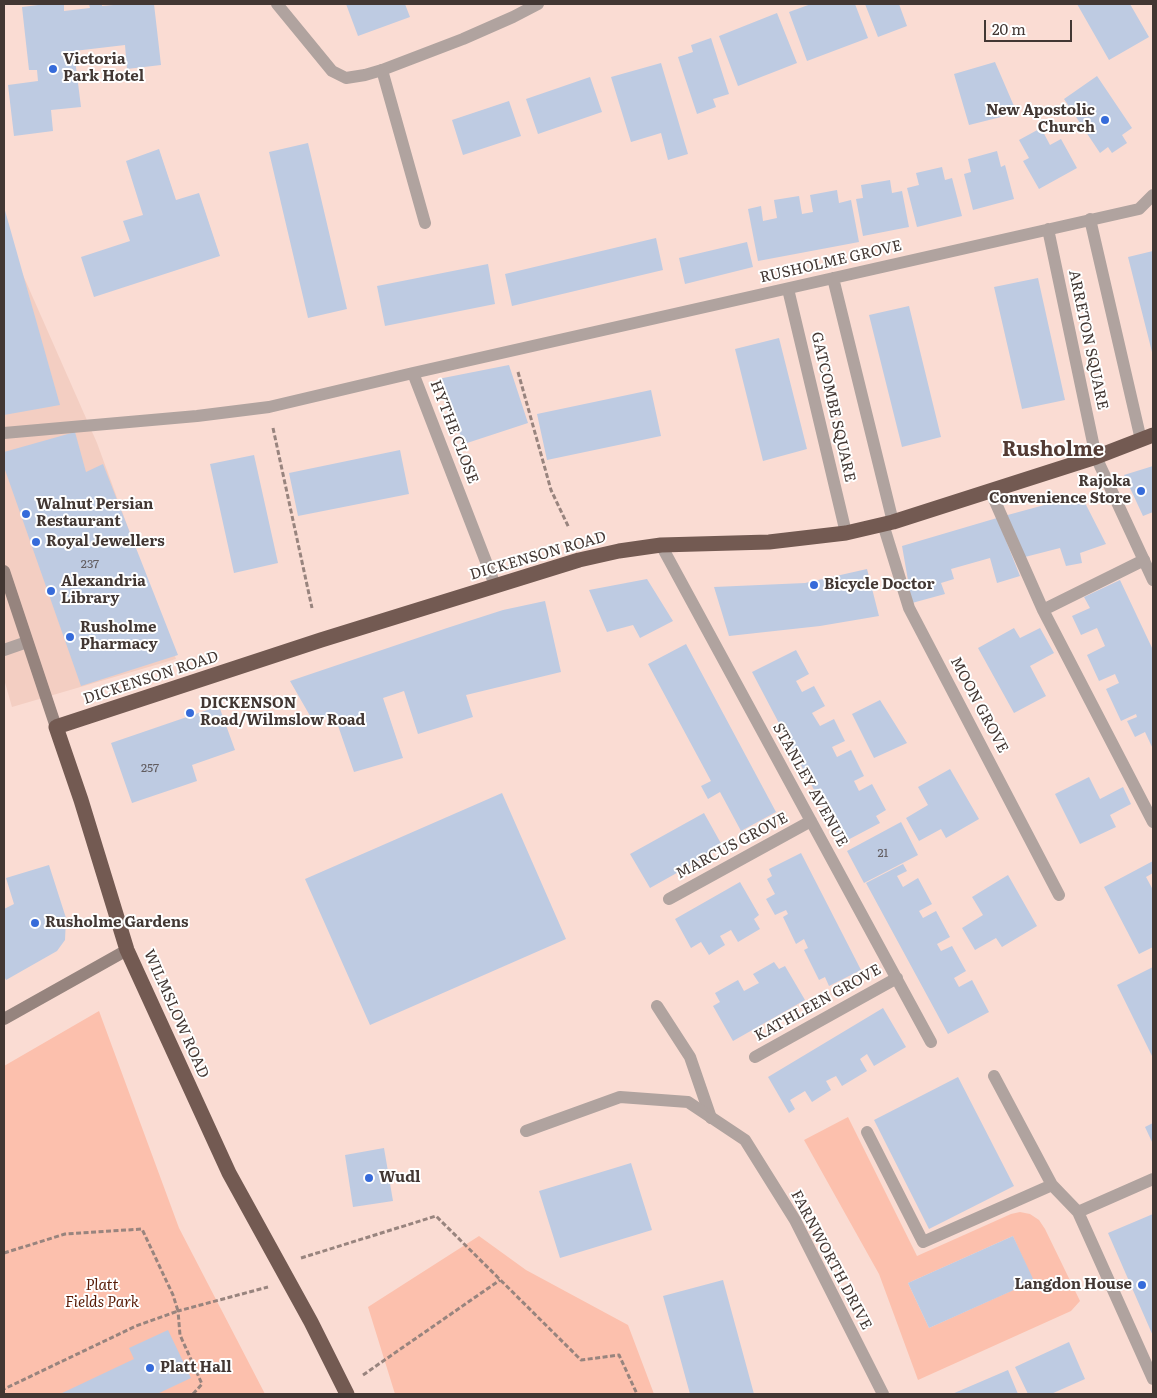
<!DOCTYPE html>
<html>
<head>
<meta charset="utf-8">
<style>
	body { margin:0 }
	#map { position:relative; width:1157px; height:1398px; overflow:hidden; background:#fadcd3; font-family:Literata,serif }
	canvas { display:block }
	.frame { position:absolute; inset:0; border:5px solid #423733; pointer-events:none }
	.scale { position:absolute; left:984px; top:20px; width:88px; height:22px; box-sizing:border-box; border:2px solid #423733; border-top:0; padding-left:6px; font-size:15px; line-height:18px; white-space:nowrap; color:#423733; -webkit-text-stroke:4px #fff; paint-order:stroke }
</style>
</head>
<body>
<div id="map">
<canvas width="1157" height="1398"></canvas>
<div class="frame"></div>
<div class="scale">20 m</div>
</div>
<script>
const ctx = document.querySelector('canvas').getContext('2d');
ctx.lineJoin = 'round';
function fill(path, color) { ctx.fillStyle = color; ctx.fill(path, 'evenodd'); }
const poly = rows => new Path2D(rows.map(r => 'M' + r).join(''));
function stroke(path, color, width, dash) { ctx.strokeStyle = color; ctx.lineWidth = width; ctx.lineCap = dash ? 'butt' : 'round'; ctx.setLineDash(dash || []); ctx.stroke(path); }
function drawText(font, color, halo, rows, align = 'center') {
  ctx.font = font + ' Literata,serif'; ctx.lineWidth = 4; ctx.setLineDash([]); ctx.textBaseline = 'middle'; ctx.strokeStyle = halo; ctx.fillStyle = color; for (const [text, x, y, turn = 0] of rows) {
    ctx.save(); ctx.translate(x, y); ctx.rotate((+turn || 0) * Math.PI / 180); ctx.textAlign = isNaN(turn) ? turn : align; if (halo) ctx.strokeText(text, 0, 0); ctx.fillText(text, 0, 0); ctx.restore();
  }
}
fill(poly([
	[4,232,97,443,176,659,12,707,4,679]
]), '#f3cec2');
fill(poly([
	[99,1011,179,1228,265,1394,4,1394,4,1066],
	[848,1117,917,1256,1011,1214,1020,1212,1030,1214,1039,1220,1045,1229,1080,1301,1071,1311,918,1380,879,1274,804,1140],
	[1013,1236,1033,1281,929,1328,908,1283],
	[479,1236,526,1270,628,1325,654,1394,395,1394,368,1307]
]), '#fcc0ad');
fill(poly([
	[46,4,64,4,64,11,90,8,89,4,102,4,102,6,125,4,154,4,161,65,127,69,125,45,74,51,81,107,51,110,53,131,14,136,8,85,38,81,37,70,29,70,22,7],
	[346,4,405,4,410,17,358,36],
	[811,4,855,4,868,38,807,61,789,12],
	[865,4,899,4,907,26,878,37],
	[1077,4,1130,4,1149,37,1109,60],
	[777,13,797,63,738,86,719,36],
	[711,38,729,94,713,99,716,107,697,114,678,57,693,52,691,45],
	[995,62,1017,113,969,125,954,74],
	[661,63,688,154,668,160,661,133,631,142,611,77],
	[1097,76,1132,128,1122,135,1127,143,1112,153,1108,147,1100,153,1064,99],
	[590,77,602,112,538,134,526,99],
	[509,101,521,136,463,155,452,120],
	[1041,128,1050,145,1061,139,1077,168,1039,189,1023,161,1029,158,1019,140],
	[308,143,347,309,308,318,269,152],
	[159,149,176,200,199,193,220,256,94,297,81,257,130,241,123,221,143,215,126,161],
	[997,151,1001,167,1005,165,1014,199,973,210,964,174,971,172,968,159],
	[942,167,945,180,952,178,962,216,917,227,907,188,919,185,916,173],
	[890,180,892,193,902,191,909,227,863,236,856,199,863,198,861,185],
	[837,190,839,203,851,200,859,242,758,261,748,209,761,206,763,221,777,218,774,200,799,196,802,214,813,212,810,195],
	[4,207,60,405,4,415],
	[656,238,663,270,512,306,505,274],
	[747,242,753,267,685,284,679,258],
	[1153,251,1153,356,1128,257],
	[488,264,495,304,385,326,377,286],
	[1038,278,1065,400,1022,409,994,287],
	[909,306,941,437,902,447,869,315],
	[779,338,807,449,763,461,735,349],
	[509,365,528,423,464,444,438,379],
	[651,390,661,436,547,460,537,414],
	[75,432,86,472,103,464,178,655,81,686,4,467,4,452],
	[400,450,409,494,298,516,289,473],
	[254,455,278,563,234,573,210,464],
	[1153,466,1153,512,1143,516,1124,475],
	[1081,495,1106,544,1080,553,1082,563,1066,566,1060,548,1021,558,1004,516],
	[997,518,1020,576,997,583,990,558,951,569,954,579,941,583,945,594,912,603,902,546],
	[867,569,879,616,820,626,729,636,714,587,805,583],
	[647,579,673,621,640,638,633,625,607,632,589,590],
	[1120,580,1153,650,1153,749,1145,732,1135,737,1127,721,1137,717,1136,714,1121,721,1106,689,1119,683,1115,674,1099,681,1087,655,1105,646,1097,628,1081,635,1072,616,1090,608,1084,597],
	[545,601,561,672,466,695,473,717,418,734,404,691,383,698,403,758,354,772,334,714,313,721,290,681,447,628,503,610],
	[1014,628,1020,638,1040,628,1054,653,1030,666,1046,696,1014,713,978,648],
	[686,644,776,812,741,831,720,792,708,799,701,786,711,781,648,664],
	[796,650,809,674,796,681,802,692,814,686,825,706,812,713,820,726,834,719,845,741,832,747,837,757,851,750,864,776,854,781,859,791,872,784,886,810,876,816,880,823,842,843,752,672],
	[880,700,907,743,874,758,852,714],
	[219,706,235,750,192,765,197,781,132,803,111,743],
	[950,769,979,819,946,838,941,829,919,841,906,818,928,805,918,787],
	[1089,777,1100,799,1123,787,1131,804,1110,815,1116,827,1080,844,1055,794],
	[502,793,566,939,370,1025,305,879],
	[704,813,723,847,650,888,630,854],
	[901,822,918,855,864,883,847,851],
	[801,853,861,970,829,986,825,977,819,980,804,950,808,948,804,939,796,944,783,917,788,914,786,910,775,915,766,899,775,894,767,879,772,876,769,869],
	[1153,861,1153,873,1146,877,1153,890,1153,947,1139,954,1104,887],
	[903,864,907,871,897,876,903,887,918,878,932,904,919,911,923,918,936,911,950,937,937,944,941,951,952,946,966,971,954,978,959,987,972,980,989,1012,948,1034,866,883],
	[49,865,66,918,65,940,57,951,6,980,4,976,4,909,14,904,6,878],
	[1008,875,1037,926,1002,947,996,938,975,950,962,928,983,915,972,897],
	[740,882,759,915,754,919,760,929,738,942,731,930,720,936,725,945,709,955,701,942,691,948,675,919],
	[774,962,779,969,785,966,805,1000,733,1041,713,1006,720,1002,715,993,738,980,744,991,759,983,753,974],
	[1153,967,1153,1058,1117,985],
	[883,1008,906,1047,874,1066,867,1054,860,1059,867,1071,842,1086,836,1076,826,1081,831,1090,812,1102,805,1091,790,1100,795,1109,789,1113,768,1077],
	[958,1077,1014,1186,929,1229,874,1120],
	[1153,1123,1153,1144,1145,1127],
	[384,1148,393,1201,353,1207,345,1155],
	[631,1163,652,1230,560,1258,539,1191],
	[1153,1214,1153,1336,1108,1233],
	[1013,1236,1034,1281,929,1328,908,1283],
	[723,1280,754,1394,690,1394,663,1296],
	[168,1330,191,1378,157,1394,60,1394,134,1359,129,1348],
	[1069,1342,1085,1379,1051,1394,1028,1394,1015,1367],
	[1008,1370,1018,1394,952,1394]
]), '#becbe2');
stroke(poly([
	[518,372,551,490,569,528],
	[273,428,312,608],
	[4,1253,65,1234,142,1229,173,1295,178,1311,136,1326,4,1389],
	[301,1258,436,1216,581,1360,619,1355,637,1394],
	[363,1375,500,1280],
	[193,1394,202,1384,180,1335,178,1311,268,1287]
]), '#98847e', 3, [5, 2.5]);
stroke(poly([
	[382,70,425,223],
	[990,490,1043,610,1153,822],
	[1043,610,1144,560],
	[657,1006,690,1057,711,1118],
	[994,1076,1052,1185,1078,1212],
	[867,1132,923,1242,1052,1185],
	[1153,1179,1078,1212,1153,1379]
]), '#b0a39f', 12);
stroke(poly([
	[277,4,332,71,346,78,365,75,382,70,463,39,513,17,538,4],
	[1090,219,1141,440],
	[1048,229,1096,457,1153,580],
	[833,278,893,522],
	[788,289,846,533],
	[413,373,1139,209,1153,195],
	[4,433,197,416,269,407,413,373,495,585],
	[883,524,909,608,1059,895],
	[661,545,931,1042],
	[4,650,27,642],
	[669,899,811,821],
	[755,1057,897,978],
	[526,1131,620,1097,688,1102,745,1140,795,1220,883,1394]
]), '#b0a39f', 12);
stroke(poly([
	[4,571,56,727],
	[4,1019,127,950]
]), '#96847e', 12);
stroke(poly([
	[347,1394,311,1322,229,1173,127,950,81,800,56,727,321,640,579,560,619,551,661,545,769,542,846,533,893,522,1096,457,1153,435]
]), '#735a52', 15);
for (const [x, y, r, color] of [
	[53,69,5,"#366bda"],
	[1105,120,5,"#366bda"],
	[1141,491,5,"#366bda"],
	[26,514,5,"#366bda"],
	[36,542,5,"#366bda"],
	[814,585,5,"#366bda"],
	[51,591,5,"#366bda"],
	[70,637,5,"#366bda"],
	[190,713,5,"#366bda"],
	[35,923,5,"#366bda"],
	[369,1178,5,"#366bda"],
	[1142,1285,5,"#366bda"],
	[150,1368,5,"#366bda"]
]) { const dot = new Path2D(); dot.arc(x, y, r, 0, 2 * Math.PI); ctx.fillStyle = color; ctx.fill(dot); stroke(dot, '#fff', 2); }
drawText('12px', '#615c5f', null, [
	["237",90,564],
	["257",150,768],
	["21",883,853]
]);
drawText('bold 15px', '#423733', '#fff', [
	["Victoria",63,60],
	["Park Hotel",63,77],
	["New Apostolic",1095,111,"right"],
	["Church",1095,128,"right"],
	["Rajoka",1131,482,"right"],
	["Convenience Store",1131,499,"right"],
	["Walnut Persian",36,505],
	["Restaurant",36,522],
	["Royal Jewellers",46,542],
	["Alexandria",61,582],
	["Library",61,599],
	["Bicycle Doctor",824,585],
	["Rusholme",80,628],
	["Pharmacy",80,645],
	["DICKENSON",200,704],
	["Road/Wilmslow Road",200,721],
	["Rusholme Gardens",45,923],
	["Wudl",379,1178],
	["Langdon House",1132,1285,"right"],
	["Platt Hall",160,1368]
], 'left');
drawText('15px', '#423733', '#fff', [
	["RUSHOLME GROVE",831,262,-13],
	["ARRETON SQUARE",1088,340,78],
	["GATCOMBE SQUARE",833,407,77],
	["HYTHE CLOSE",454,432,69],
	["DICKENSON ROAD",538,556,-16],
	["DICKENSON ROAD",151,678,-18],
	["MOON GROVE",979,705,62],
	["STANLEY AVENUE",810,785,61],
	["MARCUS GROVE",732,846,-28],
	["KATHLEEN GROVE",818,1003,-29],
	["WILMSLOW ROAD",176,1014,66],
	["FARNWORTH DRIVE",831,1260,62]
]);
drawText('italic 15px', '#581b06', '#fff', [
	["Platt",102,1286],
	["Fields Park",102,1303]
]);
drawText('bold 20px', '#533b34', '#fff', [
	["Rusholme",1053,450]
]);
</script>
</body>
</html>
